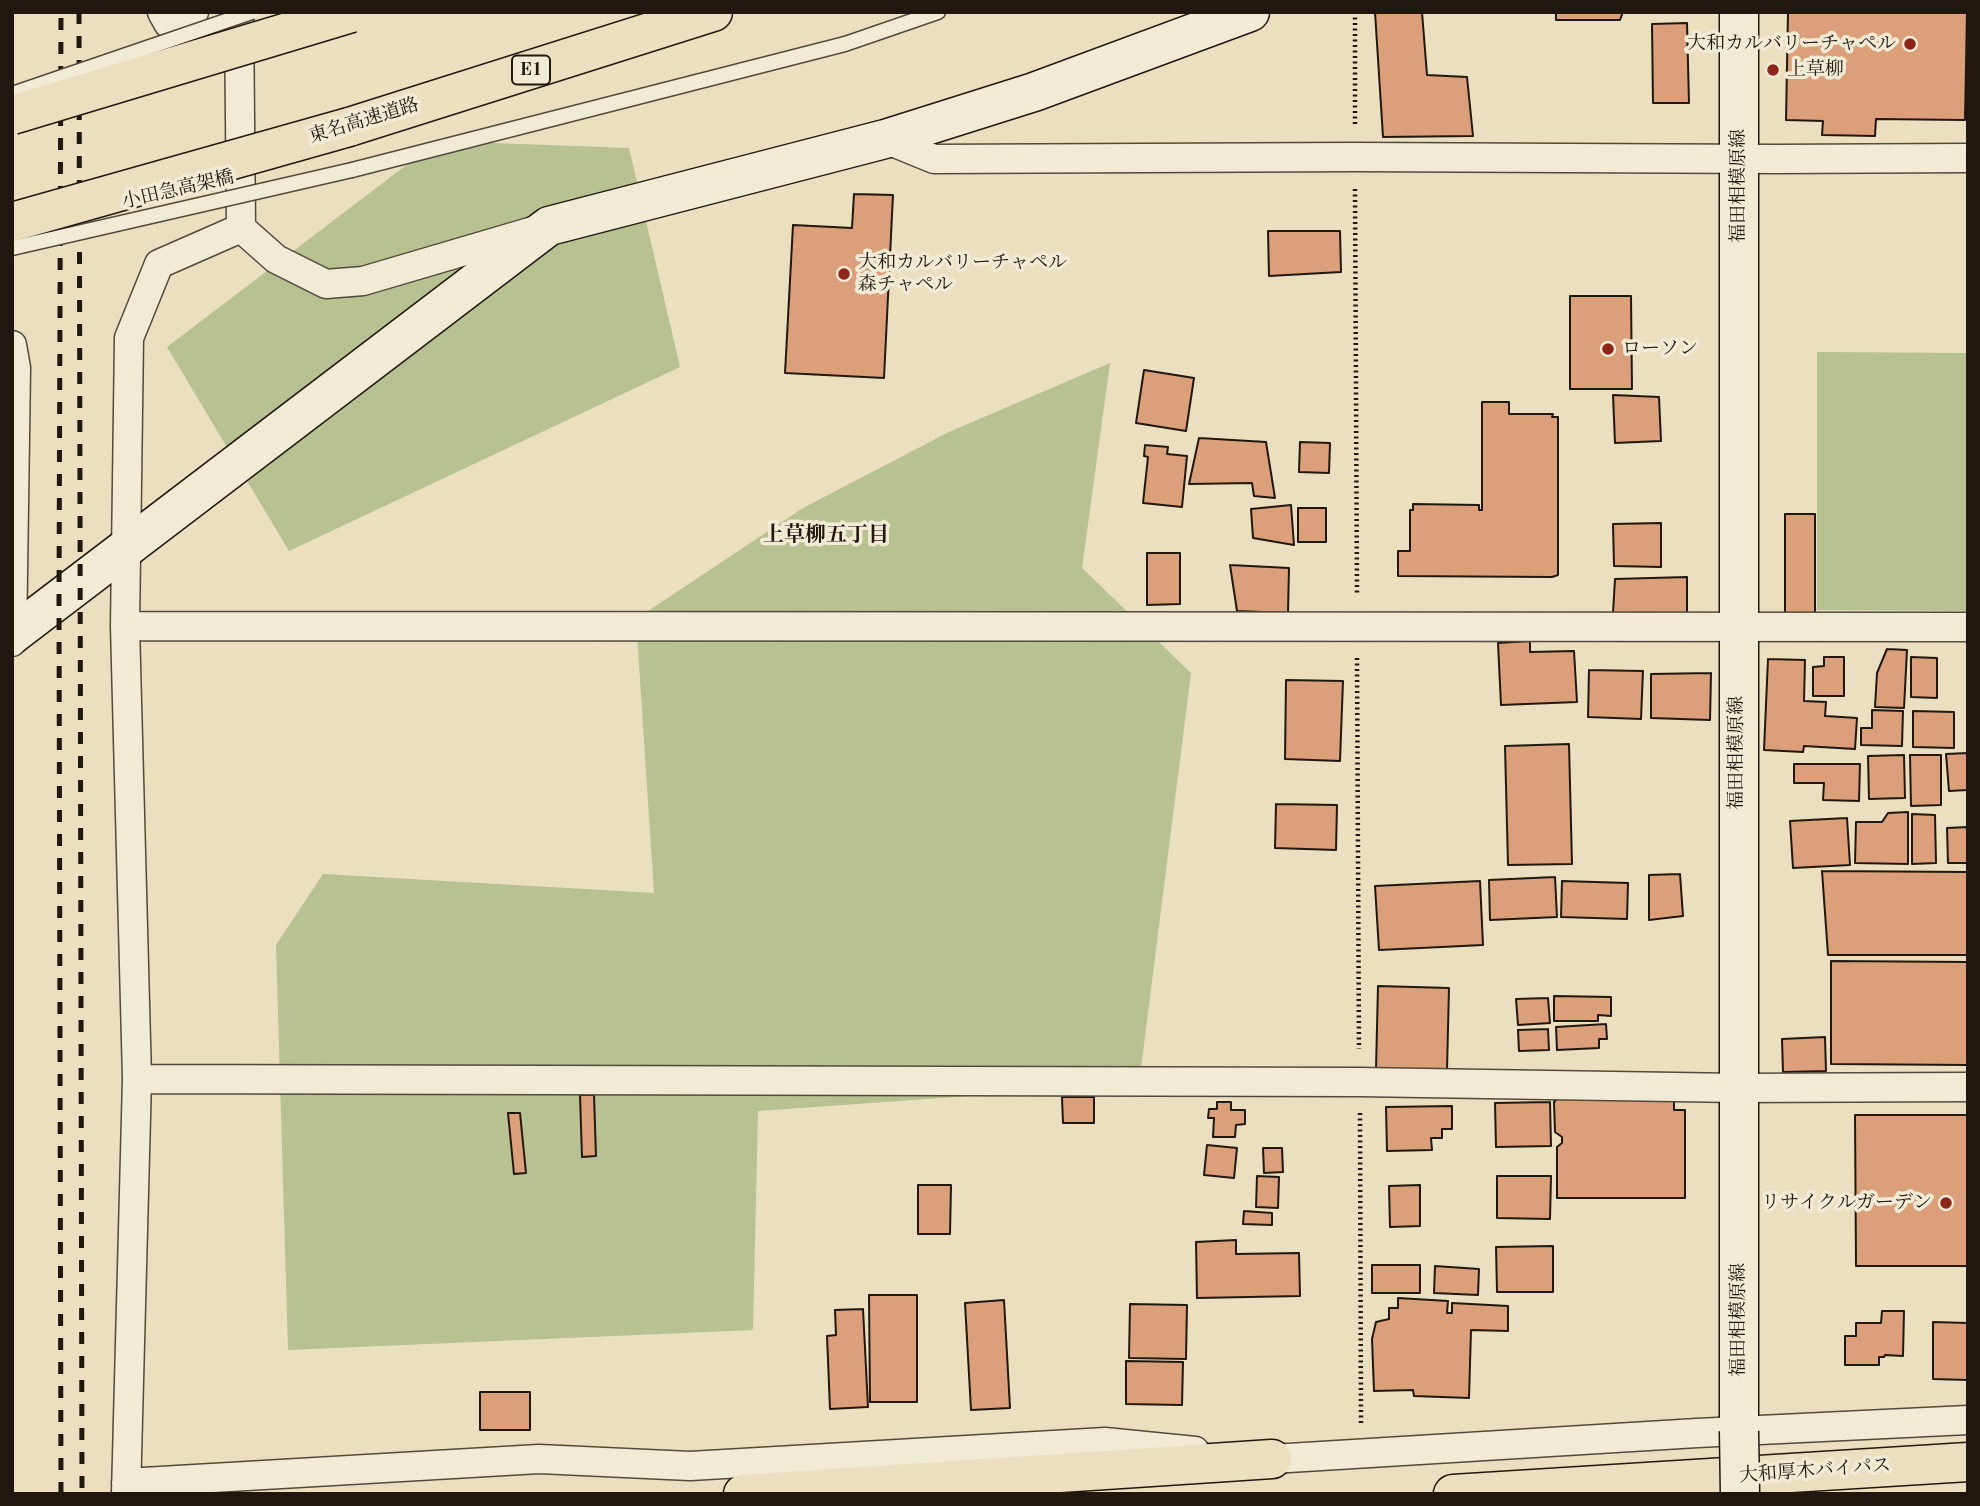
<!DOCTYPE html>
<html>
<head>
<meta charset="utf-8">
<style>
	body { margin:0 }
	#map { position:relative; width:1980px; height:1506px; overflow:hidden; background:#eadfbe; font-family:"Old Standard TT",serif }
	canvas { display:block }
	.frame { position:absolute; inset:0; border:14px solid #20180f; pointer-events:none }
</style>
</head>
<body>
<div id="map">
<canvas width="1980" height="1506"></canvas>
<div class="frame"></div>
</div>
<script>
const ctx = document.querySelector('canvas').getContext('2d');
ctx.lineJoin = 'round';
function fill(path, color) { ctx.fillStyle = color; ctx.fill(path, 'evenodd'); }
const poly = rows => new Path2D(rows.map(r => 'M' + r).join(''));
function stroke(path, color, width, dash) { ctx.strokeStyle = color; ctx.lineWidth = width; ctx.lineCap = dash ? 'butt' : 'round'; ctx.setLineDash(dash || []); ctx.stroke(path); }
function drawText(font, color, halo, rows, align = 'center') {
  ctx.font = font + ' "Old Standard TT","Noto Serif JP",serif'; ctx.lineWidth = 7; ctx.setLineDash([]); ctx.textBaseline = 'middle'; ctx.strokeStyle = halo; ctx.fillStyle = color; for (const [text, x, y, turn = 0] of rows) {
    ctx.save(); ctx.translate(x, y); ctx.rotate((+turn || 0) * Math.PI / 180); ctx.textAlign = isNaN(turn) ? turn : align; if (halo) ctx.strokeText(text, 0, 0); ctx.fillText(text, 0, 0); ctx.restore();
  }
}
fill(poly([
	[438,141,629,148,680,367,289,551,167,347],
	[1817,352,1968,353,1968,611,1817,610],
	[1110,363,1082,568,1191,673,1139,1084,758,1111,753,1330,288,1350,276,945,323,874,654,893,636,619,803,508,949,432]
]), '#b7c191');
const building = poly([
	[1375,12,1422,12,1427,75,1467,77,1473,136,1383,137,1375,12],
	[1556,12,1623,12,1620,20,1556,20,1556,12],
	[1788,12,1967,12,1965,120,1876,119,1875,136,1822,135,1823,121,1786,120,1788,12],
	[1687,23,1689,103,1653,103,1652,24,1687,23],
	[854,194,893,195,884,378,785,373,793,225,852,228,854,194],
	[1268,231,1340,231,1341,272,1269,276,1268,231],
	[1570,296,1631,296,1632,389,1570,389,1570,296],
	[1144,370,1194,378,1186,431,1136,423,1144,370],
	[1613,395,1659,397,1661,441,1615,443,1613,395],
	[1482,402,1509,402,1509,414,1553,414,1552,417,1558,417,1558,575,1552,577,1398,576,1398,551,1410,551,1410,510,1413,510,1413,504,1479,505,1479,510,1482,510,1482,402],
	[1199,438,1266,442,1275,498,1254,496,1252,483,1189,484,1199,438],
	[1300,442,1330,443,1329,473,1299,472,1300,442],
	[1145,445,1168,447,1167,454,1187,456,1182,507,1143,503,1148,457,1144,456,1145,445],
	[1291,505,1294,545,1253,538,1251,509,1291,505],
	[1298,508,1326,508,1326,542,1298,542,1298,508],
	[1785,514,1815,514,1815,614,1785,614,1785,514],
	[1661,523,1661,567,1614,566,1613,524,1661,523],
	[1147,553,1180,553,1180,604,1147,605,1147,553],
	[1230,565,1289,568,1288,613,1237,611,1230,565],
	[1687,577,1687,614,1613,613,1615,579,1687,577],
	[1530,641,1530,652,1574,651,1577,702,1501,705,1498,643,1530,641],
	[1887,649,1907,650,1904,708,1875,707,1877,673,1887,649],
	[1824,657,1844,657,1844,696,1813,696,1813,667,1824,666,1824,657],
	[1911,657,1937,658,1937,698,1911,697,1911,657],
	[1768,659,1805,660,1804,701,1826,702,1825,716,1857,718,1855,749,1804,746,1803,752,1764,750,1768,659],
	[1589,670,1643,671,1641,719,1588,717,1589,670],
	[1711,673,1710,720,1651,718,1651,674,1711,673],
	[1286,680,1343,681,1340,761,1285,759,1286,680],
	[1872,710,1903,711,1902,746,1861,745,1861,728,1872,728,1872,710],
	[1913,711,1954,712,1954,748,1913,747,1913,711],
	[1569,744,1572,864,1508,865,1505,746,1569,744],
	[1968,753,1968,790,1949,791,1946,754,1968,753],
	[1904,755,1905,798,1869,799,1868,756,1904,755],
	[1910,755,1941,755,1941,805,1911,806,1910,755],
	[1794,764,1860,764,1859,801,1823,800,1824,783,1794,783,1794,764],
	[1276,804,1337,805,1336,850,1275,848,1276,804],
	[1908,812,1908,864,1855,863,1856,822,1882,822,1888,813,1908,812],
	[1912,814,1935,815,1936,863,1912,864,1912,814],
	[1847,818,1850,865,1793,868,1790,821,1847,818],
	[1968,827,1968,863,1948,863,1947,828,1968,827],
	[1822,871,1968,872,1968,955,1828,955,1822,871],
	[1680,874,1683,916,1649,920,1649,875,1680,874],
	[1555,877,1557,917,1490,920,1489,880,1555,877],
	[1480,881,1483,945,1379,950,1375,886,1480,881],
	[1562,881,1628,883,1627,919,1561,917,1562,881],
	[1831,961,1968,962,1968,1065,1831,1064,1831,961],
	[1378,986,1449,988,1447,1070,1376,1069,1378,986],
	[1554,996,1611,997,1611,1016,1598,1015,1598,1021,1554,1021,1554,996],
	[1548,998,1550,1023,1518,1025,1516,999,1548,998],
	[1606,1024,1607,1039,1599,1039,1599,1048,1557,1050,1556,1027,1606,1024],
	[1548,1029,1549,1050,1519,1051,1518,1030,1548,1029],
	[1825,1037,1826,1071,1783,1072,1782,1039,1825,1037],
	[1563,1091,1674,1092,1674,1110,1685,1110,1685,1198,1557,1198,1557,1147,1562,1143,1562,1137,1555,1132,1554,1102,1563,1091],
	[580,1095,594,1095,596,1156,582,1157,580,1095],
	[1062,1097,1094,1097,1094,1123,1063,1123,1062,1097],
	[1217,1102,1231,1102,1231,1110,1245,1110,1245,1124,1236,1125,1235,1137,1213,1137,1214,1118,1208,1118,1209,1109,1217,1109,1217,1102],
	[1550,1102,1551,1146,1496,1147,1495,1103,1550,1102],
	[1452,1106,1452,1129,1442,1129,1442,1138,1431,1138,1432,1150,1387,1151,1386,1107,1452,1106],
	[508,1113,520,1113,526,1173,514,1174,508,1113],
	[1855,1115,1968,1115,1968,1266,1856,1266,1855,1115],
	[1207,1145,1237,1148,1234,1178,1204,1175,1207,1145],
	[1263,1148,1282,1148,1283,1172,1264,1173,1263,1148],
	[1257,1176,1279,1177,1278,1208,1256,1207,1257,1176],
	[1497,1176,1551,1176,1550,1219,1497,1218,1497,1176],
	[918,1185,951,1185,950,1234,918,1234,918,1185],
	[1420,1185,1420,1226,1390,1227,1389,1186,1420,1185],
	[1244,1211,1272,1213,1272,1225,1243,1224,1244,1211],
	[1236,1240,1236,1254,1299,1253,1300,1296,1197,1298,1196,1242,1236,1240],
	[1553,1246,1553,1292,1497,1292,1496,1247,1553,1246],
	[1372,1265,1420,1265,1420,1293,1372,1293,1372,1265],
	[1435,1266,1479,1269,1478,1295,1434,1293,1435,1266],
	[869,1295,917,1295,917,1402,870,1402,869,1295],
	[1398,1298,1448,1301,1447,1313,1452,1313,1452,1303,1508,1306,1508,1331,1471,1330,1469,1398,1414,1396,1413,1390,1374,1391,1372,1339,1376,1322,1389,1319,1389,1308,1398,1308,1398,1298],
	[1004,1300,1010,1408,971,1410,965,1303,1004,1300],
	[1130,1304,1187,1305,1186,1359,1129,1358,1130,1304],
	[863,1309,868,1407,830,1409,827,1336,836,1335,835,1310,863,1309],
	[1882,1311,1904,1311,1903,1356,1885,1355,1884,1357,1879,1357,1879,1365,1845,1365,1845,1336,1856,1336,1856,1323,1881,1323,1882,1311],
	[1933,1322,1968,1323,1968,1380,1933,1379,1933,1322],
	[1126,1361,1183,1362,1182,1405,1126,1404,1126,1361],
	[480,1392,530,1392,530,1430,480,1430,480,1392]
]);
fill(building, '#db9f79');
stroke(building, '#20180f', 2);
const lane = poly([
	[352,170,845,44,938,12]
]);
const street = poly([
	[162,12,168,23,194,12],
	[239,12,241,228,276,259,326,284,363,281,533,231],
	[885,139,934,159,1355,157,1776,159,1968,158],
	[12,345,16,368,12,642],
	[125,626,1968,627],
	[137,1079,1359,1082,1738,1088,1968,1087],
	[1253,1457,1272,1459,1697,1433,1968,1420],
	[126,1483,539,1459,690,1466,1105,1442,1195,1451],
	[126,1494,137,1079,125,626,129,338,159,264,241,228]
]);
const secondary = poly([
	[12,635,549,226,885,139,1034,92,1250,12],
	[1739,1431,1739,12]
]);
const highway = poly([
	[349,127,713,12],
	[743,1494,1272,1459],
	[1453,1494,1968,1462]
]);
stroke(lane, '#524a3b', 17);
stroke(street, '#524a3b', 31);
stroke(secondary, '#20180f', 41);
stroke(highway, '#20180f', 41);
stroke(poly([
	[1355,12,1355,125],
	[1355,189,1357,594],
	[1357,658,1359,1049],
	[1360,1113,1361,1423]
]), '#20180f', 4.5, [2, 3.5]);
stroke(lane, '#f1ead5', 14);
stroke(street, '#f1ead5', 28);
stroke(secondary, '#f1ead5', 38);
stroke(highway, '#eadfbe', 38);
stroke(poly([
	[79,12,82,1494],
	[61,1494,59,600,61,12]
]), '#20180f', 5, [12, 12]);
const laneBridge = poly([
	[12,94,252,12],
	[12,248,352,170]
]);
const secondaryBridge = poly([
	[1739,1431,1740,1494]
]);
const highwayBridge = poly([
	[12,115,351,13],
	[12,222,349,127]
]);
stroke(laneBridge, '#524a3b', 17, []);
stroke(secondaryBridge, '#20180f', 41, []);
stroke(highwayBridge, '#20180f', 41, []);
stroke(laneBridge, '#f1ead5', 14);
stroke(secondaryBridge, '#f1ead5', 38);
stroke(highwayBridge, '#eadfbe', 38);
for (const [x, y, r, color] of [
	[1910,44,7,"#8f2418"],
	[1773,70,7,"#8f2418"],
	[844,274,7,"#8f2418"],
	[1608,349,7,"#8f2418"],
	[1946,1203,7,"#8f2418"]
]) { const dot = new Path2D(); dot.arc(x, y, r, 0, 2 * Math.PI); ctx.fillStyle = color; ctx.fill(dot); stroke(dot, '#f1ead5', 2.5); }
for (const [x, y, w] of [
	[531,70,38]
]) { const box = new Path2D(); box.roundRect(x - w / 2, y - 14.5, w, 29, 5); ctx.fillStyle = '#f1ead5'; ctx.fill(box); stroke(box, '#20180f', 2); }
drawText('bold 18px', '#20180f', null, [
	["E1",531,70]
]);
drawText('19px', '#20180f', '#f1ead5', [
	["大和カルバリーチャペル",1896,44,"right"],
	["上草柳",1787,70],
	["大和カルバリーチャペル",858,263],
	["森チャペル",858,285],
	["ローソン",1622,349],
	["リサイクルガーデン",1932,1203,"right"]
], 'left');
drawText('19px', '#20180f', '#f1ead5', [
	["東名高速道路",364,121,-17],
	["福田相模原線",1739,186,-90],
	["小田急高架橋",178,190,-13],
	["福田相模原線",1737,753,-90],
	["福田相模原線",1739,1320,-90],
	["大和厚木バイパス",1815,1471,-4]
]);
drawText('bold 21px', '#20180f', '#f1ead5', [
	["上草柳五丁目",826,535]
]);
</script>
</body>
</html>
